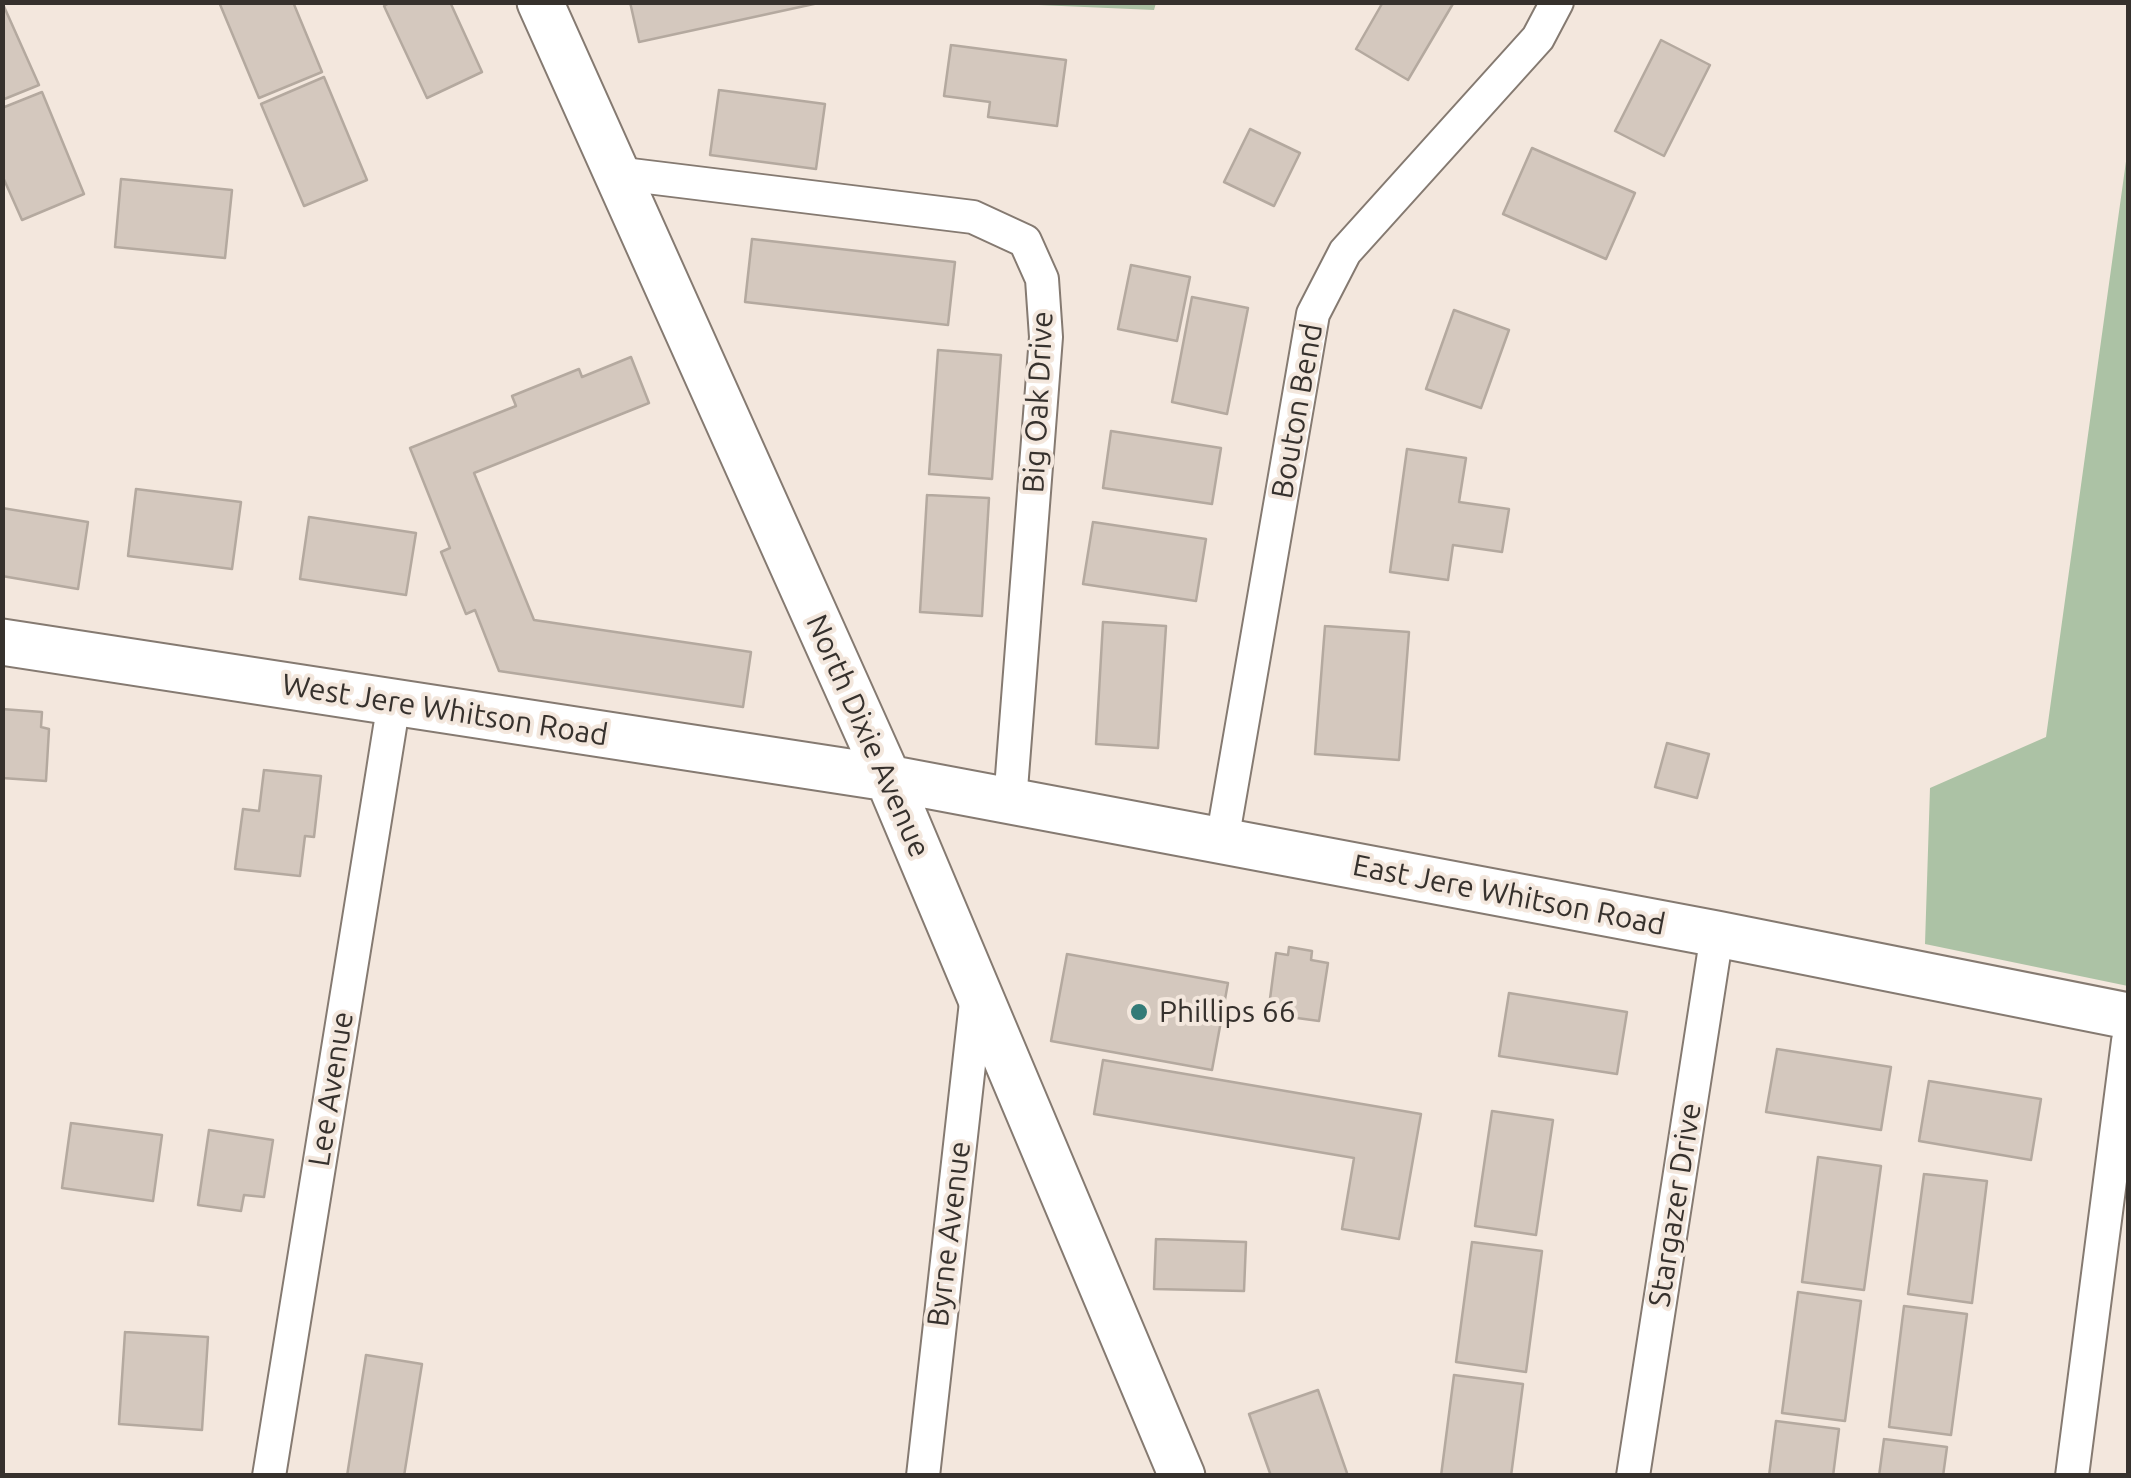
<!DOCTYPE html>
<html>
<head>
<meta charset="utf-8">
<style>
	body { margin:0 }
	#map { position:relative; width:2131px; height:1478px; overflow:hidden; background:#f3e7dd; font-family:Ubuntu,sans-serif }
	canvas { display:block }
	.frame { position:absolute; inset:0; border:5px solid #36312d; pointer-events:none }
</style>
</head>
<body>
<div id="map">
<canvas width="2131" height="1478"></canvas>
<div class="frame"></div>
</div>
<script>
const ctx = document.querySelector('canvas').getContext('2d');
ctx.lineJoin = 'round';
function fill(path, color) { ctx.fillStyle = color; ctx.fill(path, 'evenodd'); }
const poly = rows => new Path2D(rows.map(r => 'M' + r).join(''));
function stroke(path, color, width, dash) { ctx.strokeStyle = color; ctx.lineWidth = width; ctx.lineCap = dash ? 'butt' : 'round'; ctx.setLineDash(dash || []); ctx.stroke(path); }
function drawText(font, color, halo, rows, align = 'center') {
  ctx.font = font + ' Ubuntu,sans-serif'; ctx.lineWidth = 8; ctx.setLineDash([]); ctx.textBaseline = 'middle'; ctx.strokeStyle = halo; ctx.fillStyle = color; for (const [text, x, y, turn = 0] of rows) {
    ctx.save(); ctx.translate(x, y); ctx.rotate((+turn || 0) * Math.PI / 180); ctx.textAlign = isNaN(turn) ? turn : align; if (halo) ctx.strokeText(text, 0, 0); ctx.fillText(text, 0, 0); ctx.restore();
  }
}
fill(poly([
	[992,3,1156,3,1154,10],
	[2128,147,2128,986,1925,944,1930,788,2046,737]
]), '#acc2a5');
const building = poly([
	[2,2,39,85,2,100,2,2],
	[219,2,293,2,322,72,259,98,219,2],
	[391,2,450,2,482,72,427,98,384,6,391,2],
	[630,2,823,2,639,42,630,2],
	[1383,2,1454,2,1408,80,1356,49,1383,2],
	[1661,40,1710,65,1664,156,1615,131,1661,40],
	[951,45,1066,60,1057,126,988,117,990,102,944,96,951,45],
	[324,77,367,180,304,206,261,104,324,77],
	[719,90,825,104,816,169,710,155,719,90],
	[42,92,84,194,22,220,2,175,2,108,42,92],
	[1250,129,1300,153,1274,206,1224,182,1250,129],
	[1532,148,1635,193,1606,259,1503,214,1532,148],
	[121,179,232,190,225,258,115,247,121,179],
	[752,239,955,262,948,325,745,302,752,239],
	[1131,265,1190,277,1177,341,1118,329,1131,265],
	[1192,297,1248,308,1227,414,1172,402,1192,297],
	[1454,310,1509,330,1481,408,1426,389,1454,310],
	[938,350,1001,355,992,479,929,474,938,350],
	[631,357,649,403,474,473,534,620,751,652,743,707,499,671,475,610,466,614,441,552,450,548,410,448,516,406,512,396,579,369,582,377,631,357],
	[1111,431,1221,448,1212,504,1103,488,1111,431],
	[1407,449,1466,458,1459,502,1509,509,1502,552,1453,545,1448,580,1390,572,1407,449],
	[136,489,241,502,232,569,128,556,136,489],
	[927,495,989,498,982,616,920,612,927,495],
	[2,508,88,522,78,589,2,576,2,508],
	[309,517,416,533,406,595,300,579,309,517],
	[1093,522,1206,539,1196,601,1083,584,1093,522],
	[1103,622,1166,626,1158,748,1096,744,1103,622],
	[1325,626,1409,632,1399,760,1315,754,1325,626],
	[2,709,42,712,41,727,49,729,46,781,2,778,2,709],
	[1667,743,1709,754,1697,798,1655,787,1667,743],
	[264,770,321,776,314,837,305,836,300,876,235,869,243,809,259,811,264,770],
	[1289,947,1312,951,1311,960,1328,963,1319,1021,1268,1014,1276,953,1288,955,1289,947],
	[1067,954,1228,983,1212,1070,1051,1041,1067,954],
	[1509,993,1627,1012,1617,1074,1499,1056,1509,993],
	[1777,1049,1891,1067,1881,1130,1766,1112,1777,1049],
	[1103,1060,1421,1114,1399,1239,1342,1229,1354,1158,1094,1114,1103,1060],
	[1929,1081,2041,1099,2031,1160,1919,1141,1929,1081],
	[1492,1111,1553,1120,1536,1235,1475,1226,1492,1111],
	[71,1123,162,1135,153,1201,62,1188,71,1123],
	[209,1130,273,1140,264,1197,244,1195,241,1211,198,1205,209,1130],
	[1818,1157,1881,1166,1864,1290,1802,1282,1818,1157],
	[1924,1174,1987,1181,1972,1303,1908,1294,1924,1174],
	[1156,1239,1246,1242,1244,1291,1154,1289,1156,1239],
	[1472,1242,1542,1251,1526,1372,1456,1362,1472,1242],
	[1798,1292,1861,1301,1845,1421,1782,1413,1798,1292],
	[1904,1306,1967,1314,1951,1435,1889,1427,1904,1306],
	[125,1332,208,1337,202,1430,119,1424,125,1332],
	[366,1355,422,1364,404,1476,347,1476,366,1355],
	[1454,1375,1523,1384,1511,1476,1441,1476,1454,1375],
	[1318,1390,1348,1476,1271,1476,1249,1414,1318,1390],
	[1776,1421,1839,1429,1833,1476,1769,1476,1776,1421],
	[1884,1439,1947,1447,1943,1476,1879,1476,1884,1439]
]);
fill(building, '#d4c8be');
stroke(building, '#b4a99f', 2.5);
const street = poly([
	[615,173,973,217,1025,241,1042,279,1046,337,1010,802],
	[1222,841,1313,314,1345,252,1538,38,1557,2],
	[269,1476,394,702],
	[923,1476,977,993],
	[1633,1476,1717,934],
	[2072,1476,2128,1041]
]);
const secondary = poly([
	[540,2,888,778,1182,1476],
	[2,642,888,778,1717,934,2128,1016]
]);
stroke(street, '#857a71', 36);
stroke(secondary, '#857a71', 49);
stroke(street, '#fff', 32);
stroke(secondary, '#fff', 45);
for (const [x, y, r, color] of [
	[1139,1012,10,"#337b77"]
]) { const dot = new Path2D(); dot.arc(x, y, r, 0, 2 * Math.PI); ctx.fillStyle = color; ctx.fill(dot); stroke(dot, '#f3e7dd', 4); }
drawText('30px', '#36312d', '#f3e7dd', [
	["Big Oak Drive",1038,402,-87],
	["Bouton Bend",1297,411,-80],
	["West Jere Whitson Road",445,710,9],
	["North Dixie Avenue",868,736,66],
	["East Jere Whitson Road",1509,895,11],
	["Lee Avenue",331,1089,-81],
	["Stargazer Drive",1675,1205,-81],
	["Byrne Avenue",949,1234,-83]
]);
drawText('30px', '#36312d', '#f3e7dd', [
	["Phillips 66",1159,1012]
], 'left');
</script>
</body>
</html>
